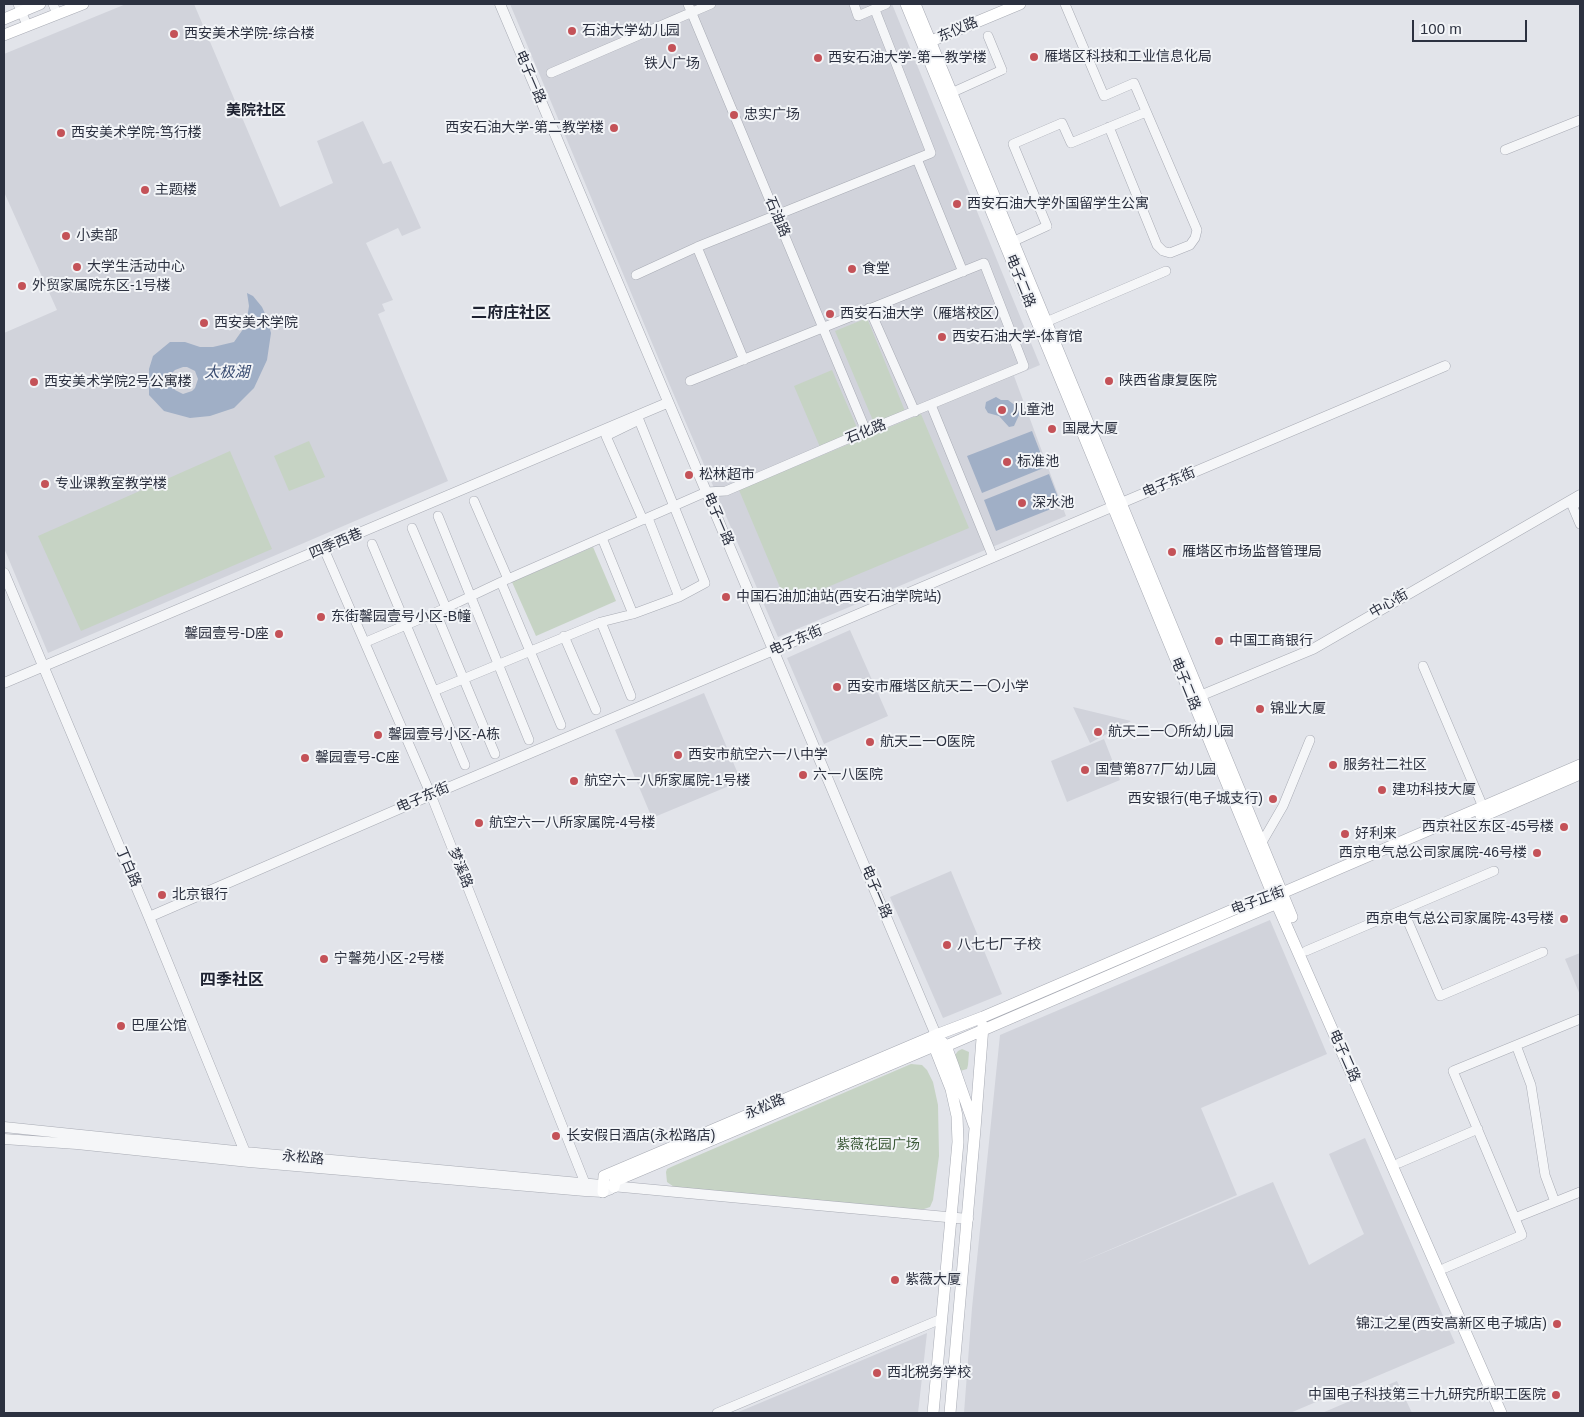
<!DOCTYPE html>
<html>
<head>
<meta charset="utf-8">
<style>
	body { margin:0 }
	#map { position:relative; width:1584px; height:1417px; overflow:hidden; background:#e2e4ea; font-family:Arial,sans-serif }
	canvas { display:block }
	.frame { position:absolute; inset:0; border:5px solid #2c3140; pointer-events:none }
	.scale { position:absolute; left:1412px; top:20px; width:115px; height:22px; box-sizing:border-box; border:2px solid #2c3140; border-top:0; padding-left:6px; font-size:15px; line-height:18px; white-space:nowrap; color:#2c3140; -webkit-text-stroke:4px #f2f4f7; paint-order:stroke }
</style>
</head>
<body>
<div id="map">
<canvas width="1584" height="1417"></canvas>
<div class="frame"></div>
<div class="scale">100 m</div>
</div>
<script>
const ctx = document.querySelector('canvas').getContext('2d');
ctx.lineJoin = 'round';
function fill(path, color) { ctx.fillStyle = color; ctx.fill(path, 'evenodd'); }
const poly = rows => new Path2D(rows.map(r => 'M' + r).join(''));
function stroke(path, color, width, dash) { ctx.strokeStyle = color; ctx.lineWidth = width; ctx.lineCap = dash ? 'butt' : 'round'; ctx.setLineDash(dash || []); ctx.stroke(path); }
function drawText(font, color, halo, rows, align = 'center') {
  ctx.font = font + ' Arial,"Noto Sans SC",sans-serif'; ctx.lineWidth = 4; ctx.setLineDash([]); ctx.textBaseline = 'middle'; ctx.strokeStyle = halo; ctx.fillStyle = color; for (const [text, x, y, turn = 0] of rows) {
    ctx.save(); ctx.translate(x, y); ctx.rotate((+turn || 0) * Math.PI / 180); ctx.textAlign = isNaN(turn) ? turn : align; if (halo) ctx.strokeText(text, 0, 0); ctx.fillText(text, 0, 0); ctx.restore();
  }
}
fill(poly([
	[126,4,194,4,280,207,333,183,317,141,363,121,383,164,391,161,421,228,402,236,398,228,366,243,393,300,382,304,385,311,378,314,448,481,48,653,4,548,4,333,57,310,4,192,4,54],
	[510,4,892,4,1040,365,1014,376,1066,516,778,637,668,381],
	[850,630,888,716,824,744,787,658],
	[704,693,741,781,652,818,615,730],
	[1073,707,1131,721,1090,743],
	[1104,739,1120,780,1067,802,1051,761],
	[951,871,1002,994,943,1018,890,897],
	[1270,920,1327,1054,1201,1108,1237,1195,1074,1265,1273,1182,1309,1265,1364,1234,1329,1154,1365,1138,1455,1343,1290,1413,964,1413,972,1308,1000,1035],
	[1580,953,1580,995,1565,959],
	[927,1333,918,1413,736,1413],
	[1397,1381,1412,1413,1322,1413]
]), '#d1d3db');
fill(poly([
	[867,318,905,411,874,423,835,331],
	[832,370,858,430,820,447,794,386],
	[921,414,969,528,787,604,739,490],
	[309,441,325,477,289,491,274,456],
	[230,451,272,549,81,631,38,536],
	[593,547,616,601,536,636,512,582],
	[962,1049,969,1052,968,1065,967,1069,960,1071,955,1055,958,1051],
	[911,1064,922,1065,927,1070,933,1082,938,1105,939,1156,933,1200,930,1207,921,1210,674,1187,667,1182,666,1172,667,1169,671,1167]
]), '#c6d3c4');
fill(poly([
	[247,293,253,296,262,307,267,318,271,333,267,360,254,388,234,408,210,416,190,418,164,411,149,395,149,369,153,356,170,342,185,342,200,347,213,347,234,342,246,325,249,306],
	[183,367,187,367,195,371,198,379,195,388,192,391,183,394,175,390,171,382,172,373,175,370],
	[996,397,1001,400,1008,400,1016,406,1020,413,1014,426,1009,427,999,416,988,413,985,408,986,402],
	[1032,431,1046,467,982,493,967,456],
	[1049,474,1061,505,996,531,984,500]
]), '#a0afc6');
const minor = poly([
	[18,4,27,25],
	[53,4,57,14],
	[688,4,866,431],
	[854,4,858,16,886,4],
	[1065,4,1104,96,1134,83,1197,230,1195,238,1190,245,1170,253,1163,251,1157,245,1109,127],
	[551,73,711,4],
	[951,93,1002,70,988,36],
	[1505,150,1580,120],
	[917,159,963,272],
	[1012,242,1047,226,1013,144,1062,123,1071,143,1146,112],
	[697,247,744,360],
	[636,275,697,247,931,153,875,10],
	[869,308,915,412],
	[1046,322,1166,271],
	[931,405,993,557],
	[474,501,508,579],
	[1580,502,1572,505,1580,524],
	[438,516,529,740],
	[648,518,679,597],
	[412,528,446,608],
	[602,538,633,614,679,597,705,583,639,420,606,436,643,520],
	[372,544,465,765],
	[324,549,431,795,585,1183,585,1189],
	[501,582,561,725],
	[436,613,495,754],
	[601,622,631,696],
	[564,636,596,710],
	[366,642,446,608,501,582,706,492,726,491,866,431,1024,366,984,263,690,381],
	[1423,666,1483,807],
	[434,691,601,622,633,614],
	[1261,844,1283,806,1310,740],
	[1403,910,1440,996,1543,952],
	[1306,951,1494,871],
	[1516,1045,1531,1085,1545,1175,1555,1202],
	[1399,1163,1478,1129],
	[1515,1218,1580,1192],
	[1445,1268,1522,1235,1453,1071,1580,1019],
	[717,1413,941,1319]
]);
const tertiary = poly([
	[500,4,936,1035],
	[4,573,149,917,249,1162],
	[4,683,667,403],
	[1195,698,1313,649,1580,495],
	[149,917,431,795,1445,366],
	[4,1127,245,1152,968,1219],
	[4,1139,77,1144,249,1162,585,1191,603,1192,611,1189]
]);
const secondary = poly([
	[906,4,1272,893,1501,1413],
	[915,4,1292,917],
	[4,19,40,4],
	[4,35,83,4],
	[924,44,1020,4],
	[1481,817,1580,774],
	[942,1042,946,1046,953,1065,974,1125],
	[614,1187,615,1181,934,1046,946,1046,1282,901],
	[603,1192,604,1176,936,1035,983,1017,1272,893,1282,893,1580,765],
	[933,1413,958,1142,957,1116,951,1089,934,1046],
	[950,1413,975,1129,983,1026]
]);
stroke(minor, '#a8abb4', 10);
stroke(tertiary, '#a8abb4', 11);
stroke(secondary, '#a8abb4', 12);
stroke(minor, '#f5f6f8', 9);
stroke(tertiary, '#f5f6f8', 10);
stroke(secondary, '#fff', 11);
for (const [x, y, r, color] of [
	[572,31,5,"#c45258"],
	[174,34,5,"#c45258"],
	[672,48,5,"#c45258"],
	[1034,57,5,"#c45258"],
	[818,58,5,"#c45258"],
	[734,115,5,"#c45258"],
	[614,128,5,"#c45258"],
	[61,133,5,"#c45258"],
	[145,190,5,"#c45258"],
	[957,204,5,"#c45258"],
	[66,236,5,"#c45258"],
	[77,267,5,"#c45258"],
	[852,269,5,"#c45258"],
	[22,286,5,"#c45258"],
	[830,314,5,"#c45258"],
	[204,323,5,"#c45258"],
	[942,337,5,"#c45258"],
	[1109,381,5,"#c45258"],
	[34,382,5,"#c45258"],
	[1002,410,5,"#c45258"],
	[1052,429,5,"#c45258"],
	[1007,462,5,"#c45258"],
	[689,475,5,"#c45258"],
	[45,484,5,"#c45258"],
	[1022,503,5,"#c45258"],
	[1172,552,5,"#c45258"],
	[726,597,5,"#c45258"],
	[321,617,5,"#c45258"],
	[279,634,5,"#c45258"],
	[1219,641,5,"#c45258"],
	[837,687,5,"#c45258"],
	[1260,709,5,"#c45258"],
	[1098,732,5,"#c45258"],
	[378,735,5,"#c45258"],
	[870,742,5,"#c45258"],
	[678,755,5,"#c45258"],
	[305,758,5,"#c45258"],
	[1333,765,5,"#c45258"],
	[1085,770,5,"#c45258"],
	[803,775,5,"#c45258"],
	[574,781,5,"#c45258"],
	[1382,790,5,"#c45258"],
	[1273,799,5,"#c45258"],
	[479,823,5,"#c45258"],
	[1564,827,5,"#c45258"],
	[1345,834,5,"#c45258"],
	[1537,853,5,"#c45258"],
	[162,895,5,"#c45258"],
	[1564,919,5,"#c45258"],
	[947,945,5,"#c45258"],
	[324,959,5,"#c45258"],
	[121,1026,5,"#c45258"],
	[556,1136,5,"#c45258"],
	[895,1280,5,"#c45258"],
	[1557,1324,5,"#c45258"],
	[877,1373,5,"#c45258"],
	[1556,1395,5,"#c45258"]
]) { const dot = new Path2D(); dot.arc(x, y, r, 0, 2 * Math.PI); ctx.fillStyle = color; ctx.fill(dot); stroke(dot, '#f2f4f7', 2); }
drawText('14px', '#2c3140', '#f2f4f7', [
	["东仪路",958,30,-23],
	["电子一路",530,77,67],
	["石油路",777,217,67],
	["电子二路",1020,281,68],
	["石化路",866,432,-22],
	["电子东街",1169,483,-23],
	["电子一路",718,519,67],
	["四季西巷",336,544,-23],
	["中心街",1389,604,-30],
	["电子东街",796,641,-23],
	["电子二路",1185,684,68],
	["电子东街",423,798,-23],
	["丁白路",128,867,67],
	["梦溪路",460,868,68],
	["电子一路",876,892,67],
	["电子正街",1258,901,-20],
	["电子二路",1344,1056,66],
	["永松路",765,1107,-23],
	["永松路",303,1158,5]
]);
drawText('14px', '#2c3140', '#f2f4f7', [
	["石油大学幼儿园",582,31],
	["西安美术学院-综合楼",184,34],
	["雁塔区科技和工业信息化局",1044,57],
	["西安石油大学-第一教学楼",828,58],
	["铁人广场",672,64,"center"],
	["忠实广场",744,115],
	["西安石油大学-第二教学楼",604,128,"right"],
	["西安美术学院-笃行楼",71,133],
	["主题楼",155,190],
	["西安石油大学外国留学生公寓",967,204],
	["小卖部",76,236],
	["大学生活动中心",87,267],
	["食堂",862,269],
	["外贸家属院东区-1号楼",32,286],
	["西安石油大学（雁塔校区）",840,314],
	["西安美术学院",214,323],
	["西安石油大学-体育馆",952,337],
	["陕西省康复医院",1119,381],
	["西安美术学院2号公寓楼",44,382],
	["儿童池",1012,410],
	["国晟大厦",1062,429],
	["标准池",1017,462],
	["松林超市",699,475],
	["专业课教室教学楼",55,484],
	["深水池",1032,503],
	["雁塔区市场监督管理局",1182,552],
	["中国石油加油站(西安石油学院站)",736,597],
	["东街馨园壹号小区-B幢",331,617],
	["馨园壹号-D座",269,634,"right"],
	["中国工商银行",1229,641],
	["西安市雁塔区航天二一〇小学",847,687],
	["锦业大厦",1270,709],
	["航天二一〇所幼儿园",1108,732],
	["馨园壹号小区-A栋",388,735],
	["航天二一O医院",880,742],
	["西安市航空六一八中学",688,755],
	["馨园壹号-C座",315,758],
	["服务社二社区",1343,765],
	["国营第877厂幼儿园",1095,770],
	["六一八医院",813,775],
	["航空六一八所家属院-1号楼",584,781],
	["建功科技大厦",1392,790],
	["西安银行(电子城支行)",1263,799,"right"],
	["航空六一八所家属院-4号楼",489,823],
	["西京社区东区-45号楼",1554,827,"right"],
	["好利来",1355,834],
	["西京电气总公司家属院-46号楼",1527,853,"right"],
	["北京银行",172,895],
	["西京电气总公司家属院-43号楼",1554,919,"right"],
	["八七七厂子校",957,945],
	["宁馨苑小区-2号楼",334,959],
	["巴厘公馆",131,1026],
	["长安假日酒店(永松路店)",566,1136],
	["紫薇大厦",905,1280],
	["锦江之星(西安高新区电子城店)",1547,1324,"right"],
	["西北税务学校",887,1373],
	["中国电子科技第三十九研究所职工医院",1546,1395,"right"]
], 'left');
drawText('14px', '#3d5b3a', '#f2f4f7', [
	["紫薇花园广场",878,1145]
]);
drawText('bold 15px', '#1e2231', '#f2f4f7', [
	["美院社区",256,111]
]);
drawText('italic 15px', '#394c71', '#f2f4f7', [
	["太极湖",227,373]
]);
drawText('bold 16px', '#1e2231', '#f2f4f7', [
	["二府庄社区",511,314],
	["四季社区",232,981]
]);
</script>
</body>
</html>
